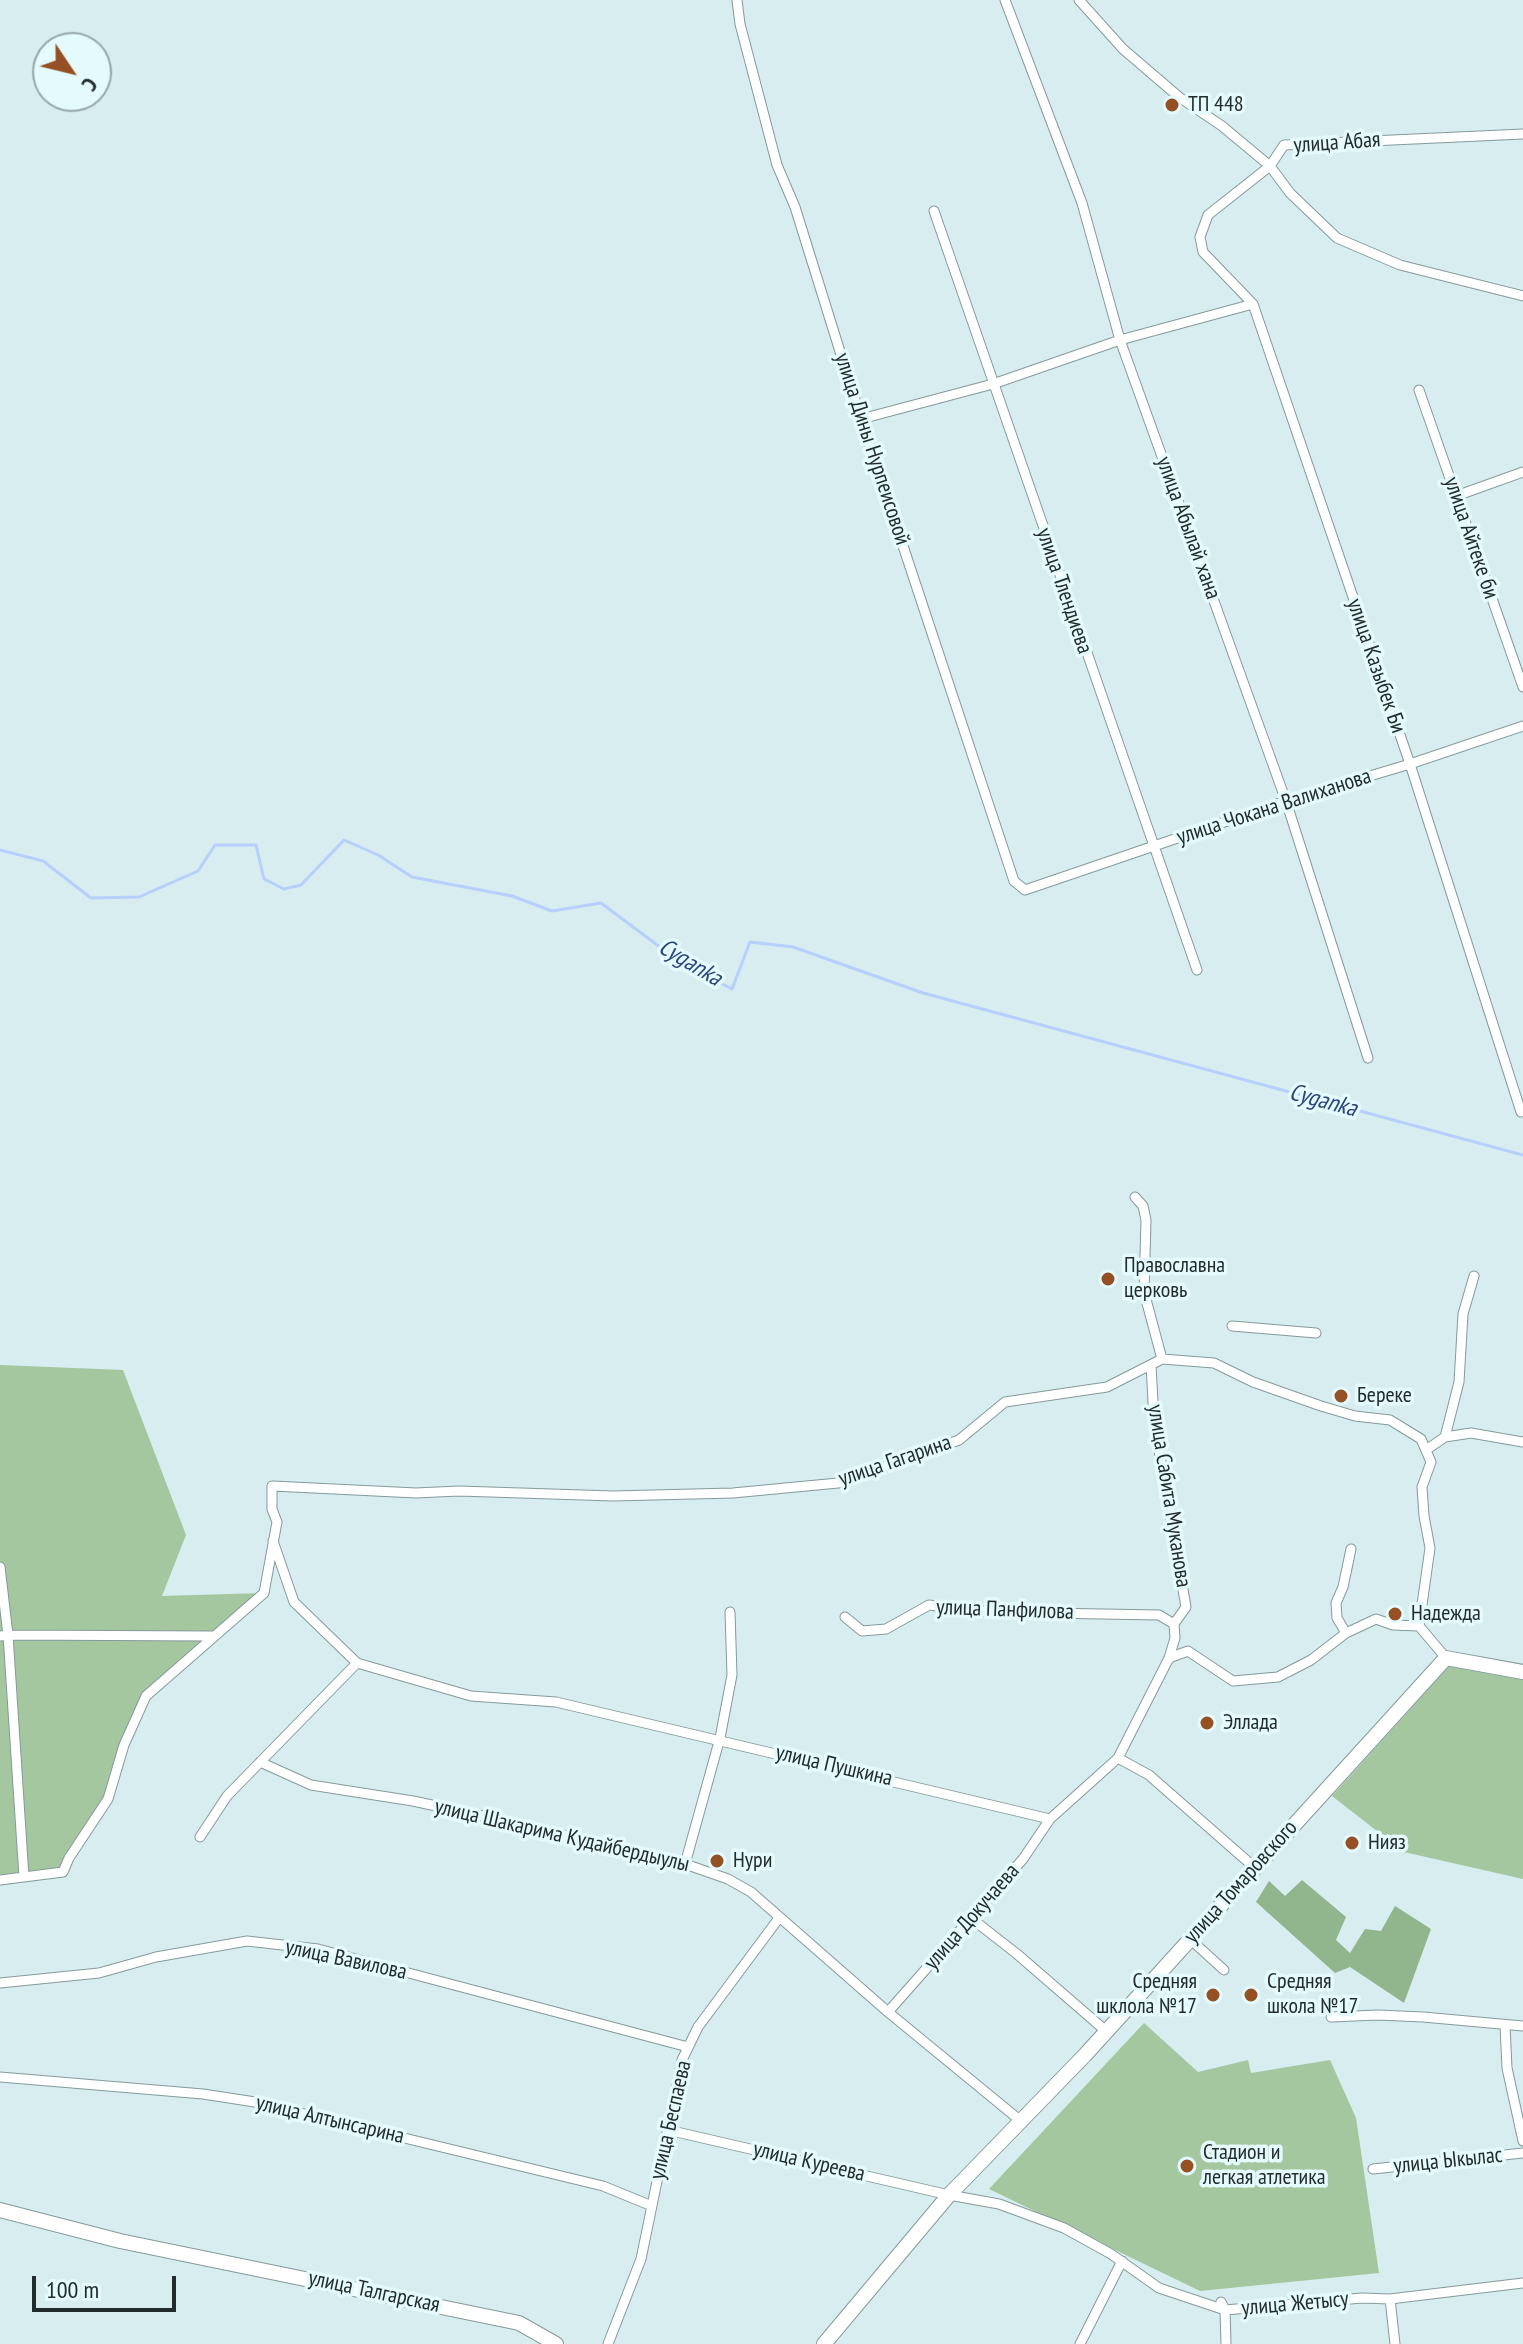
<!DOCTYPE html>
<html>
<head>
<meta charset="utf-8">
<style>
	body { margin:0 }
	#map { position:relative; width:1523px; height:2344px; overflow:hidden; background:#d7edef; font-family:"PT Sans Narrow",sans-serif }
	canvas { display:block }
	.north { position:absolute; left:32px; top:32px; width:80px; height:80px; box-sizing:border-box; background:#e4fafc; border:2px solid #97a8a9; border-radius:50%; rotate:125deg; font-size:22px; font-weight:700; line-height:32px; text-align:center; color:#232c2c }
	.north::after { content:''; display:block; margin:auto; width:28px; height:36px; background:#955124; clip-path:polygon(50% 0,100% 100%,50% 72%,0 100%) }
	.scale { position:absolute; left:32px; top:2276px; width:144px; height:36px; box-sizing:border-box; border:4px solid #232c2c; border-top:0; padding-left:10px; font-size:24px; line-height:28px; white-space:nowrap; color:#232c2c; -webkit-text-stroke:6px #e4fafc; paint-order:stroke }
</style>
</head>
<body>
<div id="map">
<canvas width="1523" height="2344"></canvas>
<div class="north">С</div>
<div class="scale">100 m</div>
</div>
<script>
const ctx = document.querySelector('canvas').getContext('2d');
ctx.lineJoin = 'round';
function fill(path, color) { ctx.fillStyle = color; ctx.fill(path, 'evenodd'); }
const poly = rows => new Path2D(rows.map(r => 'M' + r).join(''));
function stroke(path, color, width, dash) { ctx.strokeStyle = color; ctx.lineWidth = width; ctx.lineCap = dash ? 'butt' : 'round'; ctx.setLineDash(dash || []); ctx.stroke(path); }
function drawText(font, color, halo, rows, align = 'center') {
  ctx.font = font + ' "PT Sans Narrow",sans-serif'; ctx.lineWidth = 7; ctx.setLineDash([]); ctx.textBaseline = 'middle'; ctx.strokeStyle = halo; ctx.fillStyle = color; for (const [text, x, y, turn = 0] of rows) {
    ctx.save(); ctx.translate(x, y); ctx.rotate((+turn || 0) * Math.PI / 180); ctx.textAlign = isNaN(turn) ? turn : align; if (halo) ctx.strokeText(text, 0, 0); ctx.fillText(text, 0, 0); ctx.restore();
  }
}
fill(poly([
	[0,1365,123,1370,186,1535,162,1596,264,1593,146,1696,108,1799,63,1872,0,1880],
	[1451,1664,1523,1679,1523,1879,1404,1852,1332,1796],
	[1144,2023,1198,2072,1248,2060,1251,2073,1330,2060,1356,2118,1379,2273,1200,2291,989,2189]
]), '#a4c7a0');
fill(poly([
	[1302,1880,1346,1917,1336,1940,1350,1953,1365,1929,1381,1931,1395,1906,1431,1929,1404,2003,1350,1967,1335,1973,1256,1902,1269,1881,1285,1896]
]), '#91b58d');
stroke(poly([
	[0,850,43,861,91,898,139,897,198,871,215,845,256,845,264,879,284,889,301,885,344,840,378,855,412,877,512,896,552,911,601,903,680,962,732,989,750,942,793,947,923,993,1523,1155]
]), '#b7cffd', 3);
const street = poly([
	[737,0,740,24,777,165,795,207,861,419,1014,881,1025,890,1286,801,1410,764,1523,726],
	[1005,0,1082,203,1120,340,1286,801,1368,1058],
	[1079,0,1123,49,1179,97,1222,126,1270,166,1290,193,1337,238,1400,265,1523,296],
	[934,211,1197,970],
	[1419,390,1523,687],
	[861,419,993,384,1120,340,1253,304],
	[1456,496,1523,472],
	[1521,1112,1410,764,1253,304,1203,252,1200,237,1208,215,1270,166,1284,145,1523,134],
	[1135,1197,1143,1206,1146,1220,1144,1292,1162,1359],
	[1232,1326,1316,1333],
	[1151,1365,1154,1421,1186,1607,1174,1624],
	[1445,1437,1459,1382,1463,1314,1474,1276],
	[1426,1450,1445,1437,1471,1433,1523,1442],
	[273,1541,294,1602,357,1663,471,1696,556,1702,1050,1819,1118,1758,1149,1775,1254,1867],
	[0,1567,8,1635,212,1636],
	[845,1617,862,1631,886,1629,929,1605,989,1612,1159,1615,1174,1624],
	[1346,1633,1337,1618,1336,1603,1343,1587,1351,1549],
	[0,1636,8,1635,24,1877],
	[1169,1658,1175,1638,1174,1624],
	[1118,1758,1169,1658,1188,1651,1233,1681,1278,1677,1311,1660,1346,1633,1376,1619,1393,1625,1419,1626],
	[260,1762,311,1785,413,1801,506,1821,685,1864,728,1879,751,1892,888,2012,1022,2122],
	[200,1837,227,1796,357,1663],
	[685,1864,720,1738,732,1675,730,1612],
	[0,1880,63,1872,69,1858,108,1799,124,1745,146,1696,264,1593,277,1522,272,1509,272,1486,416,1493,459,1491,613,1496,733,1493,838,1483,959,1440,1005,1402,1107,1387,1162,1359,1214,1363,1253,1382,1321,1406,1355,1416,1390,1420,1421,1439,1431,1462,1422,1487,1424,1516,1430,1548,1419,1626,1446,1658],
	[971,1918,1017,1954,1106,2031],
	[1191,1940,1224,1970],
	[0,1983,99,1973,156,1957,247,1941,318,1949,688,2047],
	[888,2012,1023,1859,1050,1819],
	[1331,2017,1378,2015,1423,2017,1523,2026],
	[1505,2026,1507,2068,1523,2141],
	[0,2077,203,2094,255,2102,603,2186,652,2206],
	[668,2130,949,2195,999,2204,1064,2228,1111,2254,1159,2288,1225,2310,1362,2298,1390,2299,1523,2283],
	[1373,2169,1523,2153],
	[1390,2299,1395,2344],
	[1221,2302,1225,2310,1226,2344],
	[608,2344,641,2259,682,2060,698,2027,779,1918],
	[1080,2344,1122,2261]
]);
const secondary = poly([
	[0,2210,120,2241,519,2323,556,2344],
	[824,2344,949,2195,1085,2055,1446,1658,1523,1672]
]);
stroke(street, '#859a9b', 11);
stroke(secondary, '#859a9b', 16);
stroke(street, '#fff', 9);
stroke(secondary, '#fff', 14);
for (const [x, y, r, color] of [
	[1172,105,8,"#955124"],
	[1108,1279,8,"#955124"],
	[1341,1396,8,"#955124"],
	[1395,1614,8,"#955124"],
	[1207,1723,8,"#955124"],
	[1352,1843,8,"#955124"],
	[717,1861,8,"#955124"],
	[1213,1995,8,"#955124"],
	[1251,1995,8,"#955124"],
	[1187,2166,8,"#955124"]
]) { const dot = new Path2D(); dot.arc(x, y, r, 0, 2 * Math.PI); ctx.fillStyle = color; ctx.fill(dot); stroke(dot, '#e4fafc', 3); }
drawText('22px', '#232c2c', '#e4fafc', [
	["ТП 448",1188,105],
	["Православна",1124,1266],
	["церковь",1124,1291],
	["Береке",1357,1396],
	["Надежда",1411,1614],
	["Эллада",1223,1723],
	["Нияз",1368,1843],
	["Нури",733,1861],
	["Средняя",1197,1982,"right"],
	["шклола №17",1197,2007,"right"],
	["Средняя",1267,1982],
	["школа №17",1267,2007],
	["Стадион и",1203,2153],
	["легкая атлетика",1203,2178]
], 'left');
drawText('22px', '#232c2c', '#e4fafc', [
	["улица Абая",1337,143,-4],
	["улица Дины Нурпеисовой",872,449,72],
	["улица Абылай хана",1188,528,70],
	["улица Айтеке би",1471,538,71],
	["улица Тлендиева",1064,591,71],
	["улица Казыбек Би",1376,666,71],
	["улица Чокана Валиханова",1274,807,-18],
	["улица Гагарина",895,1461,-19],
	["улица Сабита Муканова",1169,1496,81],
	["улица Панфилова",1005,1610,2],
	["улица Пушкина",834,1766,13],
	["улица Шакарима Кудайбердыулы",562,1836,13],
	["улица Томаровского",1241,1882,-48],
	["улица Докучаева",972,1917,-49],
	["улица Вавилова",346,1960,12],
	["улица Алтынсарина",330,2120,13],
	["улица Беспаева",671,2120,-77],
	["улица Ыкылас",1448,2161,-6],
	["улица Куреева",809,2162,13],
	["улица Талгарская",374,2292,12],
	["улица Жетысу",1295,2304,-5]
]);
drawText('italic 24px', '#2c467e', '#e4fafc', [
	["Cyganka",690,963,31],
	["Cyganka",1323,1101,15]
]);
</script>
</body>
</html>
